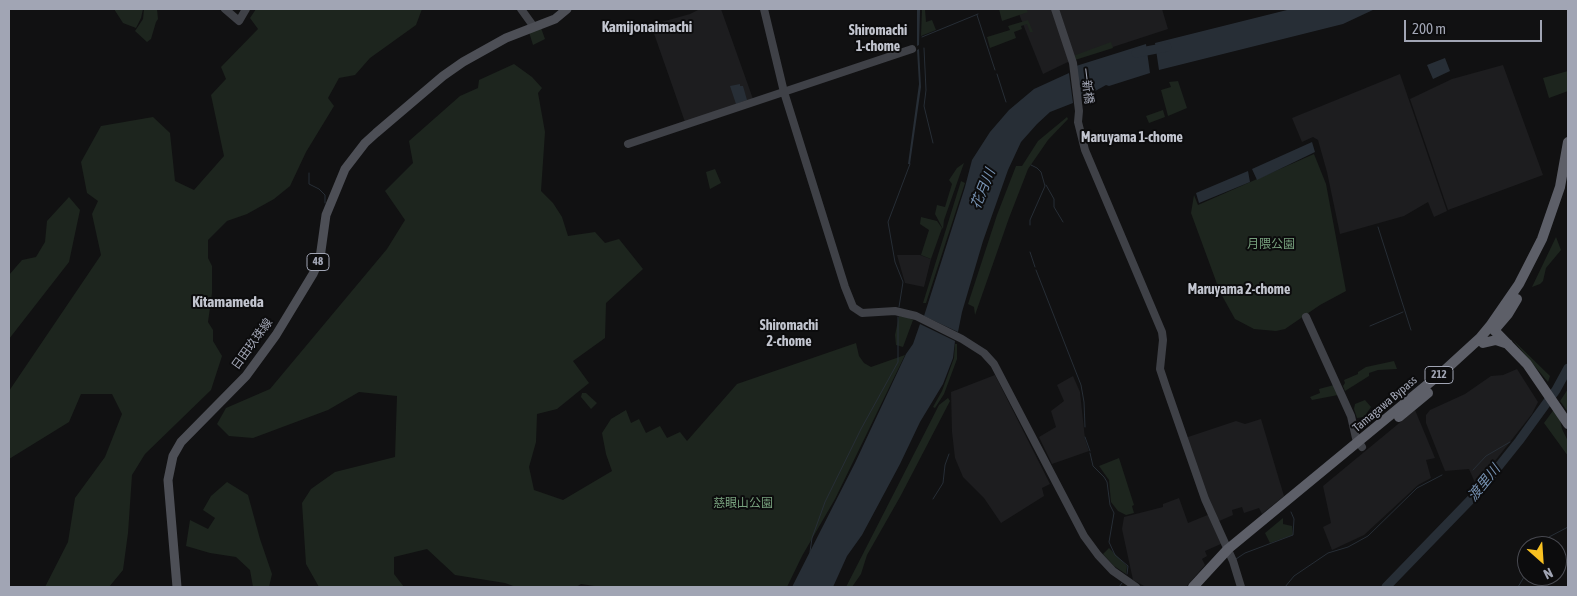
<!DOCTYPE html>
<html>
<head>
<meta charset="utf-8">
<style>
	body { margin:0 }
	#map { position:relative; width:1577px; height:596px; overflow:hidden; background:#111112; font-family:"Asap Condensed",sans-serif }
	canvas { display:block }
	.frame { position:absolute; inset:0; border:10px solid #a1a5b4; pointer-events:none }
	.north { position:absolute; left:1517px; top:536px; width:50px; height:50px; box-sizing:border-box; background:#0c0c0d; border:1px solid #484950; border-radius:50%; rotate:154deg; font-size:14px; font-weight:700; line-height:20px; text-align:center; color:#a1a5b4 }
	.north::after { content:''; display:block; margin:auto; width:18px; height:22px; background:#f9c121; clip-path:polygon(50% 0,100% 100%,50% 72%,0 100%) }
	.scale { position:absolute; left:1404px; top:20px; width:138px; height:22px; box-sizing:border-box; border:2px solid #a1a5b4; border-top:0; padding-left:6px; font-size:15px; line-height:18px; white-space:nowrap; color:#a1a5b4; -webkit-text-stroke:4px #0c0c0d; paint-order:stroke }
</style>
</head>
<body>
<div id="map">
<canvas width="1577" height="596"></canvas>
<div class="frame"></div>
<div class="north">N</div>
<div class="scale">200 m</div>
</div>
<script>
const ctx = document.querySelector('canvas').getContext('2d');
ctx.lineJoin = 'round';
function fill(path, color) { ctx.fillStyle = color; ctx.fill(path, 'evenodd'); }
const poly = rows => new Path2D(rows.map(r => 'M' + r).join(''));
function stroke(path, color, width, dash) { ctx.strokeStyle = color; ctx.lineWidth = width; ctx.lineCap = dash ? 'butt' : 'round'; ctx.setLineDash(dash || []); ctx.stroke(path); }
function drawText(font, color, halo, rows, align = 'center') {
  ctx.font = font + ' "Asap Condensed","Noto Sans JP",sans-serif'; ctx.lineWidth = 4; ctx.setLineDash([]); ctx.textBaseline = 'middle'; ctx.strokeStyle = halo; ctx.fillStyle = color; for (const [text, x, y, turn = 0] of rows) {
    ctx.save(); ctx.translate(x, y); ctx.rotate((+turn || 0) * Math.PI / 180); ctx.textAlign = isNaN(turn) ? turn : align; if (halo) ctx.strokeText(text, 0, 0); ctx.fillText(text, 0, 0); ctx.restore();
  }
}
fill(poly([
	[700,9,721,9,753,99,685,122,651,25,690,14],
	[1017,9,1162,9,1168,29,1070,61,1043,74],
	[1503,65,1543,175,1448,210,1410,99,1452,79],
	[1400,74,1447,211,1434,217,1428,202,1404,216,1340,234,1327,172,1318,140,1313,137,1302,142,1292,118],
	[897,255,920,255,931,259,924,287,905,283],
	[1517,369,1538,402,1532,414,1476,485,1469,469,1445,471,1426,423,1426,415,1430,410,1465,394,1491,376,1503,375],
	[995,375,1050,484,1042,488,1044,496,1001,523,984,498,963,477,955,458,952,432,951,392],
	[1073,376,1080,392,1085,439,1089,451,1052,464,1039,437,1056,427,1051,411,1064,401,1057,385],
	[1415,410,1435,458,1426,460,1431,478,1418,485,1364,535,1332,550,1323,527,1331,523,1323,486],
	[1261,419,1284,496,1262,514,1259,508,1244,513,1242,507,1232,510,1233,515,1217,522,1185,438,1236,421,1245,424],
	[1179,498,1188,523,1210,514,1223,543,1205,551,1207,556,1202,559,1205,565,1186,587,1146,587,1133,580,1122,529,1124,517,1163,507,1163,504]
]), '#1d1d1f');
fill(poly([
	[114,9,143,9,141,18,136,28,123,23],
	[144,9,157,9,158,19,156,22,151,39,147,42,135,31,143,19],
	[256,9,422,9,416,25,370,58,355,75,339,78,328,98,334,106,306,152,290,186,274,199,247,214,227,221,208,240,208,258,212,266,212,293,208,322,213,330,213,341,222,356,211,390,145,454,132,475,128,533,123,570,109,587,45,587,68,542,75,498,105,457,122,414,112,394,81,394,69,422,9,459,9,391,101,255,92,214,98,201,87,193,81,162,101,126,153,117,170,133,175,181,194,190,224,156,211,95,226,79,221,67,258,29,250,18],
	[922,9,925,9,926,22,932,20,936,30,921,36],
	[999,9,1026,9,1028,12,1002,21],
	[1028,20,1033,32,1030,32,1027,24,1021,26,1022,29,1014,32,1016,38,990,48,987,37,1010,30,1008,26],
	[541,28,545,39,533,45,529,32],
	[1111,42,1113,48,1075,60,1073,56],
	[514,64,532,77,542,88,538,93,545,132,541,191,553,203,562,217,568,236,595,232,605,243,619,239,643,269,606,303,605,338,573,361,589,383,557,409,537,414,536,442,529,467,534,490,563,500,612,471,606,454,602,433,611,419,626,410,631,423,639,419,646,433,660,426,667,438,680,432,687,441,737,384,856,343,859,356,864,363,871,367,905,355,835,499,802,556,787,587,601,587,581,584,576,587,516,587,505,583,455,575,427,549,394,557,394,574,404,587,319,587,306,564,302,503,311,489,335,472,395,457,397,396,359,392,328,410,253,438,229,436,217,424,226,408,270,389,387,249,405,220,385,191,413,163,409,141,460,96,478,88,479,80],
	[1568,71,1568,91,1549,98,1543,78],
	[1178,81,1187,108,1168,116,1161,90,1171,87,1169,82],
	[1163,110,1165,117,1149,123,1146,116],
	[1067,117,1068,119,1048,140,1028,169,1009,218,975,315,974,307,968,304,997,215,1016,166,1022,166,1038,141],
	[1314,154,1326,184,1346,291,1320,305,1285,329,1276,331,1254,329,1235,319,1220,292,1191,213,1194,195,1198,205],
	[964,163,944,220,943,229,935,214,937,205,945,207,952,184,949,180,957,168],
	[715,169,721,183,710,189,706,172],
	[961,181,965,183,926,303,923,303],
	[69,197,80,210,69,262,9,339,9,275,22,260,36,257,45,242,47,221],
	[921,217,937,221,942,228,931,259,921,255,929,230,920,224],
	[1556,237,1561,250,1546,268,1543,281,1540,284,1532,287],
	[899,316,907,317,913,320,903,347,896,345,895,335],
	[1512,339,1550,376,1548,382],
	[955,344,957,344,957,359,944,394,935,408,933,407,942,391,954,358],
	[1394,361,1397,369,1378,370,1369,373,1369,376,1345,391,1343,386,1345,383,1344,380,1358,374,1358,372,1366,367],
	[1334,385,1338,395,1312,400,1310,397,1320,393,1319,389],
	[1568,389,1568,412,1560,401],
	[582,393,586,393,597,403,591,409,581,397],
	[948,398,950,401,900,497,867,555,861,574,852,587,846,587,939,405],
	[1365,400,1371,407,1364,417,1357,418,1354,409,1355,404],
	[1555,408,1559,415,1562,429,1568,441,1568,456,1544,423],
	[1119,458,1134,505,1132,506,1134,513,1126,515,1118,511,1111,502,1109,480,1099,466],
	[227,482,248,495,260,539,272,574,269,587,253,587,250,570,236,557,210,553,186,546,190,520,208,529,215,518,203,510,211,496],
	[1283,518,1283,524,1292,526,1293,535,1270,543,1265,533],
	[1109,548,1127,566,1126,574,1114,566,1103,554]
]), '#1d251e');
fill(poly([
	[1291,9,1375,9,1343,24,1159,70,1155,43],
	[917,10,920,10,919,45,917,46],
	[1146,44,1150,73,1109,86,1106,85,1079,100,1076,66],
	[919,49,921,87,910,164,908,164,919,84,917,50],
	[1445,58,1450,71,1433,79,1427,65],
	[1069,73,1073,103,1050,112,1037,124,1021,142,1008,170,983,241,962,312,958,332,924,316,965,187,972,160,990,132,1009,110,1034,89],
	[740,84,740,86,743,86,747,100,736,104,730,86],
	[1312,142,1315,152,1257,180,1252,169],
	[1248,171,1250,182,1199,203,1196,193],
	[920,324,955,341,953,358,943,384,920,422,900,464,862,535,847,556,833,587,792,587,855,463,906,354,913,344]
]), '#272e36');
stroke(poly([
	[977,15,995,70],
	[922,37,978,14],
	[924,48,926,90,924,106,933,143],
	[997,74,1006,102],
	[309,173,309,184,319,189,325,195,325,203],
	[1046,185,1054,199,1054,207,1063,222],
	[1030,225,1030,220,1045,186,1041,172,1037,168,1031,165],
	[1378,227,1411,330],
	[1030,252,1035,267],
	[1036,270,1081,385,1084,402,1085,427],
	[899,307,903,282,895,262,888,222,910,164],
	[1370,326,1403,312],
	[1085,437,1090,451],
	[1090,453,1093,466,1104,477,1107,482,1110,505,1114,513,1109,542,1115,555,1128,566,1127,574],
	[1473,470,1486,456,1510,442],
	[933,499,943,483,945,465,949,454],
	[1543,546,1549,537,1568,527],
	[810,552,812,538,825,502,861,429,898,362,898,317],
	[1236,559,1245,553,1293,535,1294,519,1291,512],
	[1119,587,1122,583],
	[1285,587,1294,576,1328,553,1348,547,1368,536,1417,488,1442,475],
	[1518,587,1527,572]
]), '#272e36', 1);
stroke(poly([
	[1136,53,1167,47],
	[1386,587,1479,491,1519,441,1556,390,1568,368]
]), '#272e36', 9);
stroke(poly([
	[225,9,239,21,246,9],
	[521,9,534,27],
	[764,9,784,92,845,287,853,307,862,313,895,311,916,316,962,339,984,353,994,364,1084,536,1098,555,1113,571,1136,587],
	[1055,9,1073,63,1079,111,1078,122,1085,150,1162,332,1163,340,1160,369,1166,387,1205,499,1233,561,1241,587],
	[628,144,912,49],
	[1306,317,1351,416,1356,438,1362,447]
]), '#3f4147', 8);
stroke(poly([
	[177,587,168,480,173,456,181,442,246,376,276,335,313,274,320,258,326,215,345,169,365,143,376,133,443,76,463,62,506,38,555,19,567,9]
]), '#4d4f56', 9);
stroke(poly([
	[1490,326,1527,364,1568,424],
	[1496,328,1508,314,1517,299],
	[1483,343,1496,340,1508,344],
	[1399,417,1428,393],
	[1193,587,1228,549,1445,370,1480,338,1490,326,1519,284,1542,239,1560,187,1568,142]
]), '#5d5f68', 10);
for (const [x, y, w] of [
	[318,262,22],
	[1439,375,28]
]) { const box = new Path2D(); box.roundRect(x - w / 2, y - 8.5, w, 17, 4); ctx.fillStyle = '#0c0c0d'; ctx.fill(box); stroke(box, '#a1a5b4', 1); }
drawText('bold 11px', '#a1a5b4', null, [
	["48",318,262],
	["212",1439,375]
]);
drawText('12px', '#a1a5b4', '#0c0c0d', [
	["一新橋",1087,86,83],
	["日田玖珠線",252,344,-54],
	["Tamagawa Bypass",1385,404,-40]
]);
drawText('12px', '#77a07d', '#0c0c0d', [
	["月隈公園",1271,244],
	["慈眼山公園",743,503]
]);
drawText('bold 14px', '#c2c5cf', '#0c0c0d', [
	["Shiromachi",878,31],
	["1-chome",878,47],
	["Maruyama 1-chome",1132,138],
	["Maruyama 2-chome",1239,290],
	["Shiromachi",789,326],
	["2-chome",789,342]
]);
drawText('italic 14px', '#7691b1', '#0c0c0d', [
	["花月川",983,189,-68],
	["渡里川",1484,483,-51]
]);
drawText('bold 15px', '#c2c5cf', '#0c0c0d', [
	["Kamijonaimachi",647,27],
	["Kitamameda",228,302]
]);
</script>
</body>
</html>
